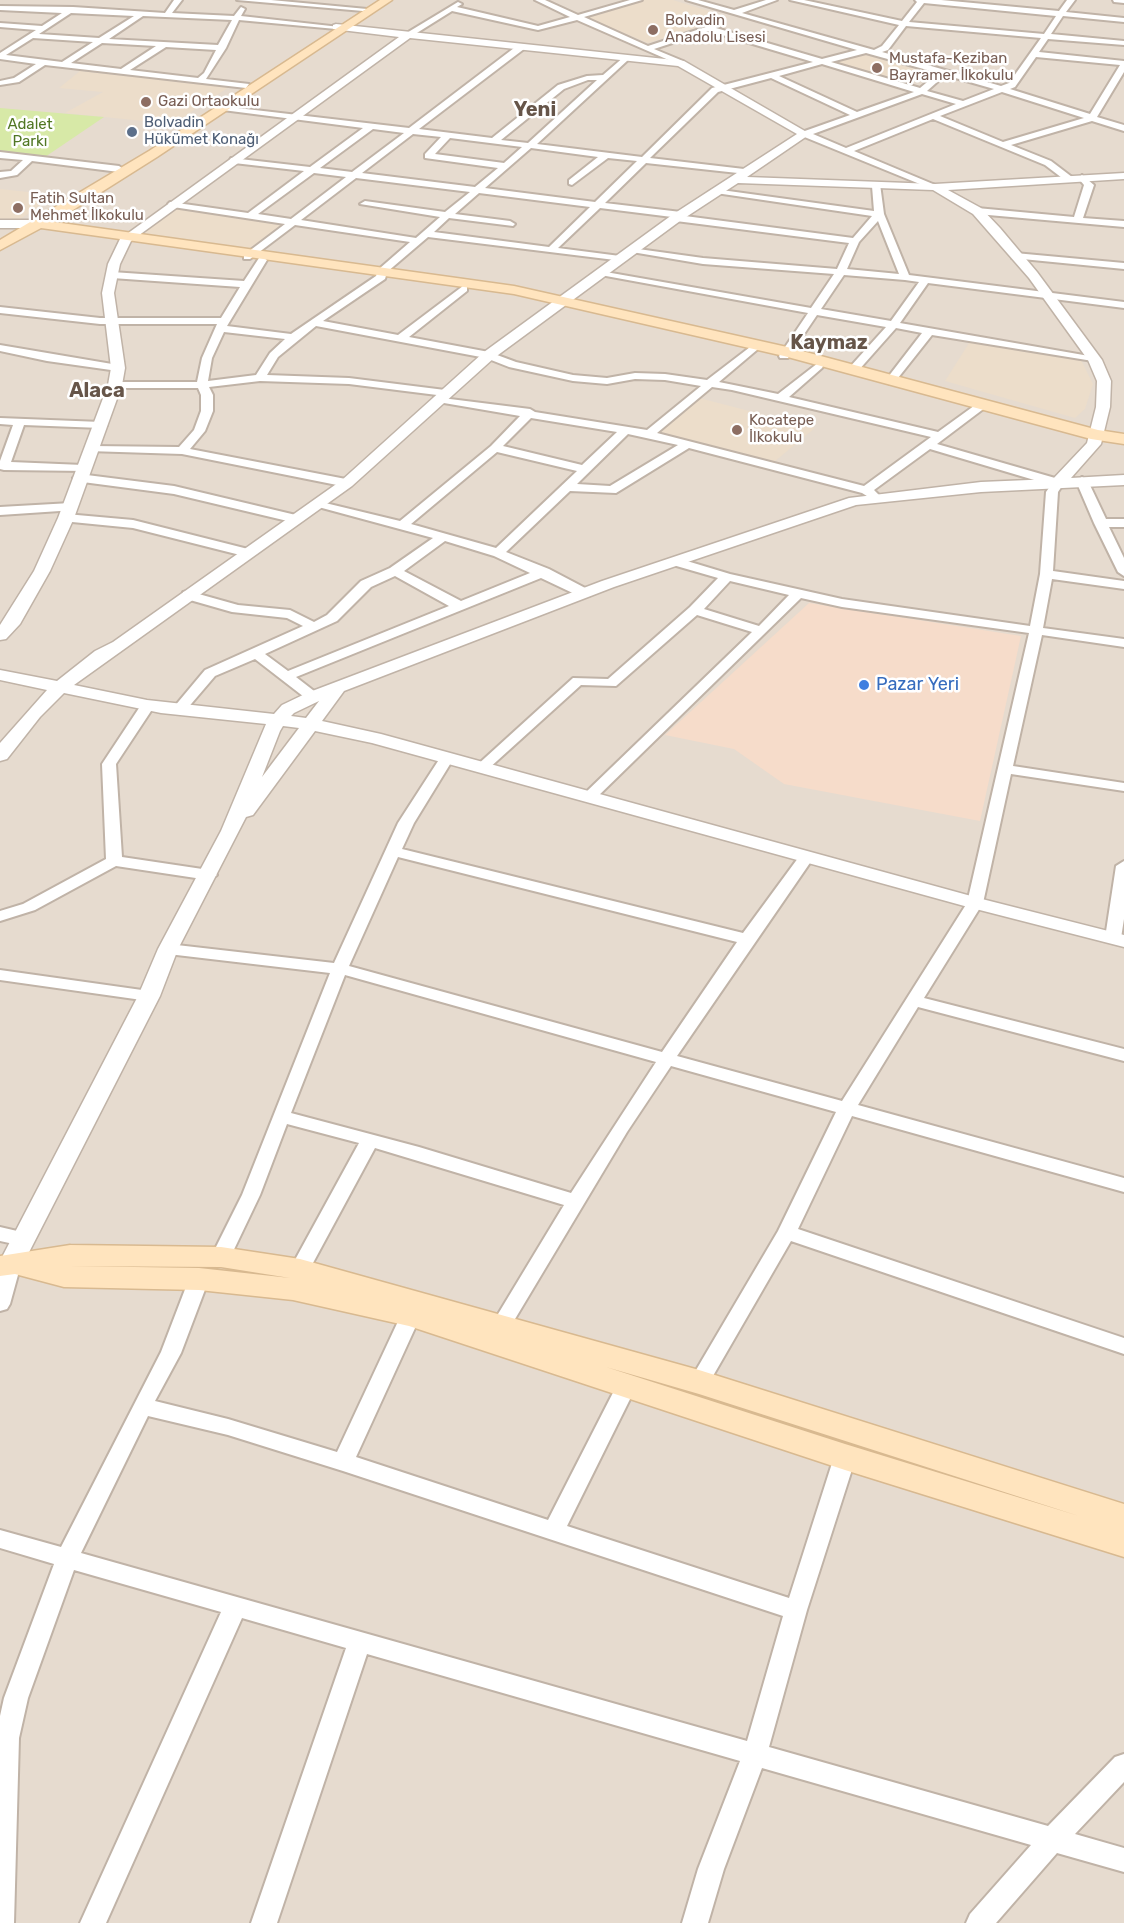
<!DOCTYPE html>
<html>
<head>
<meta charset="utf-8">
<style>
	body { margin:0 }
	canvas { display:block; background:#f2eae1 }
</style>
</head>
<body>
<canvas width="1124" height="1923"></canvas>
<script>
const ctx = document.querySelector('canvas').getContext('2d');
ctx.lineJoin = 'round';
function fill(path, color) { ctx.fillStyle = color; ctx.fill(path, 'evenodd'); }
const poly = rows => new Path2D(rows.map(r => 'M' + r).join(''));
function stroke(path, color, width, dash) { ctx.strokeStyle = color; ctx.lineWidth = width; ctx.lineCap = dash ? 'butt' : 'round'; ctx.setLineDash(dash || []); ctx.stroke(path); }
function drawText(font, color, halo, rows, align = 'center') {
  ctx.font = font + ' Rubik,sans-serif'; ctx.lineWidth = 5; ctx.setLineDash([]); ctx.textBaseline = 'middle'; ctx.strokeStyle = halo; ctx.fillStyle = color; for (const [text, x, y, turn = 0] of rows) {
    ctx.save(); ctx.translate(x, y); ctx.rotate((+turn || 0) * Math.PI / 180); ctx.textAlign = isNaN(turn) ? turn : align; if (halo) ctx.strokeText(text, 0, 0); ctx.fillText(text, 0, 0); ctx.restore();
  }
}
fill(poly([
	[0,0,1124,0,1124,1923,0,1923]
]), '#e6dbcf');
fill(poly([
	[809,603,1021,636,980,821,784,784,734,749,665,735]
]), '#f6dcca');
fill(poly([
	[643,0,673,0,728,17,648,43,586,17],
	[862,54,925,72,908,87,830,63],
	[80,71,229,87,173,124,65,113,103,92,59,88],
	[0,189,56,195,16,222,0,221],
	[179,208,284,223,250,248,143,233],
	[971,340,1081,360,1093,384,1085,409,1075,418,945,381],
	[698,398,699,398,815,428,774,462,659,432]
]), '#ecddca');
fill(poly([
	[0,108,104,117,45,157,0,153]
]), '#d7e9a7');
const minor = poly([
	[174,0,182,0,172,13,234,16,241,7,245,9,241,16,340,27,336,29,239,20,226,48,206,79,249,84,246,88,45,65,19,82,0,85,0,81,14,78,36,64,0,59,0,53,36,30,0,27,0,23,42,26,62,13,0,10,0,6,73,7,165,13,174,0],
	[71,13,134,16,99,38,39,34,71,13],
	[143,16,232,20,218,45,109,39,143,16],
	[33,38,93,42,62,62,6,55,33,38],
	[102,43,156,46,121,69,71,63,102,43],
	[166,47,216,50,204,73,198,78,130,70,166,47],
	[237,0,271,0,367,9,363,11,237,0],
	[535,0,545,0,578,15,630,0,642,0,584,17,648,46,718,23,722,25,716,28,822,59,857,50,686,0,698,0,734,10,766,0,777,0,742,13,874,50,882,46,899,25,790,0,804,0,902,21,917,2,915,0,941,0,1059,11,1067,0,1075,0,1066,12,1124,18,1124,22,1063,16,1051,34,1124,41,1124,45,1048,39,1039,52,1124,61,1124,72,1097,117,1124,125,1124,131,1092,121,1011,145,1051,161,1072,177,1072,181,1066,181,1045,165,933,119,854,151,940,187,932,189,802,136,802,132,850,115,771,78,718,92,650,158,744,169,747,170,747,174,646,163,605,203,681,212,685,216,853,238,872,216,709,192,714,189,874,211,872,186,880,184,884,214,909,275,1124,302,1124,308,928,283,900,323,1095,357,1100,360,1099,362,932,335,894,383,890,384,885,381,922,333,896,328,857,372,853,373,848,370,849,368,886,327,817,315,788,358,780,358,779,356,808,313,595,274,600,271,811,308,834,274,703,264,626,251,631,248,703,258,837,269,849,243,676,221,672,217,600,208,558,248,620,256,625,259,623,261,428,237,387,272,385,279,323,321,398,335,463,286,467,287,467,291,409,337,489,352,516,362,573,375,607,378,635,373,665,374,707,380,754,344,759,347,758,349,719,382,778,394,818,363,823,366,822,368,789,397,938,432,978,403,986,403,986,407,937,444,1062,480,1064,483,1058,492,1053,571,1124,581,1124,589,1052,579,1043,628,1124,639,1124,647,1042,635,1013,766,1124,783,1124,791,1011,774,983,903,924,998,1124,1049,1124,1061,918,1007,858,1105,1124,1178,1124,1192,852,1116,798,1229,1124,1338,1124,1354,791,1241,706,1388,699,1390,692,1388,689,1382,778,1231,836,1112,671,1066,627,1132,509,1329,502,1332,495,1329,492,1324,564,1205,375,1148,307,1274,300,1276,293,1274,290,1269,359,1143,287,1124,260,1195,228,1262,221,1264,214,1262,211,1257,242,1195,330,973,168,954,160,949,168,944,334,963,398,823,440,758,445,757,452,761,414,823,402,849,743,933,801,854,811,854,814,857,677,1056,842,1101,967,903,1029,633,842,607,801,598,594,800,584,800,582,797,584,794,752,632,697,615,616,686,581,685,487,770,482,771,475,767,573,678,608,679,690,607,718,578,673,565,673,559,677,558,730,574,842,599,1030,626,1040,574,1046,492,1051,485,930,449,874,490,881,497,875,501,862,493,689,448,616,493,570,491,506,552,549,569,589,590,589,596,579,596,541,578,296,677,318,694,318,700,308,700,255,659,215,676,186,710,181,711,174,707,205,670,303,626,287,618,232,612,183,598,183,592,188,591,238,605,290,610,314,622,327,615,361,581,390,568,433,538,311,505,317,501,400,521,491,446,520,416,438,402,434,401,434,397,530,409,535,412,647,430,701,386,665,380,635,379,607,384,573,381,509,367,486,358,316,326,278,357,267,375,349,378,445,390,451,393,445,396,349,384,260,381,209,387,213,395,213,411,205,431,190,449,351,480,353,483,347,487,182,454,88,451,86,449,92,446,179,447,194,430,201,411,201,395,198,388,115,388,110,385,115,382,197,382,202,358,217,324,100,324,0,313,0,307,100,318,221,318,240,287,112,278,107,275,112,272,244,281,259,258,262,257,267,260,227,326,291,334,376,276,379,269,410,242,295,225,250,259,244,259,244,255,285,224,173,207,168,204,170,202,248,213,304,171,234,163,230,160,231,158,310,167,363,128,215,109,212,105,409,128,518,45,524,45,524,49,419,129,492,138,558,85,587,76,603,75,625,56,628,60,537,144,642,157,712,88,813,62,709,31,654,49,683,61,680,65,577,20,538,30,452,11,412,36,405,34,458,2,462,4,457,7,538,26,570,17,535,0],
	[924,3,1056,16,1044,34,909,22,924,3],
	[906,26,1041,38,1009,83,1001,86,882,52,888,50,906,26],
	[866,53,938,73,920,88,831,62,866,53],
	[1036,57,1120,65,1090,114,1010,89,1015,87,1036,57],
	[822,64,914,92,857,112,779,76,822,64],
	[945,75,994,89,963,101,927,91,945,75],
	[588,80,597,80,528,143,501,140,564,89,588,80],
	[1002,92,1084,118,1003,142,940,116,1002,92],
	[922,94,956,104,846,148,813,134,922,94],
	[373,129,404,133,352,172,320,168,373,129],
	[413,134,441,137,425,154,425,158,498,168,475,187,362,173,413,134],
	[450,138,522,147,504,163,435,154,450,138],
	[531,148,598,157,569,180,569,184,572,185,608,158,637,161,595,202,485,188,531,148],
	[314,173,346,177,291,219,258,214,314,173],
	[356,178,470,192,445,212,365,201,360,204,440,217,416,238,301,220,356,178],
	[479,193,590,207,549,247,434,232,449,218,513,226,515,224,510,221,455,214,479,193],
	[878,221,899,274,847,269,859,242,878,221],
	[844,275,905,280,919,282,891,321,821,309,844,275],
	[224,332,285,339,270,353,256,375,208,381,212,358,224,332],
	[712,387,732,390,931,437,864,486,657,433,712,387],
	[531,418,617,432,582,465,503,446,531,418],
	[628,434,678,445,610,486,577,484,628,434],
	[497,452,577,471,496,548,411,524,497,452],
	[445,541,494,556,530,573,461,601,404,571,445,541],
	[395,576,449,606,288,671,265,654,337,621,371,587,395,576],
	[730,581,789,595,759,626,704,609,730,581],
	[398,857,737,942,662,1052,349,966,398,857],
	[345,975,656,1062,571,1193,419,1147,291,1113,345,975],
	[1113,0,1124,0,1124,3,1114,2,1113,0],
	[0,152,119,166,123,169,119,172,32,161,17,175,0,178,0,172,11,171,23,160,0,158,0,152],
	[1082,175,1094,185,1083,218,1124,221,1124,227,977,214,972,211,977,208,1074,217,1084,185,1078,178,1082,175],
	[1015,253,1124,263,1124,269,1012,258,1012,254,1015,253],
	[0,345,118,365,123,368,118,371,47,361,0,351,0,345],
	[0,418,101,422,107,425,101,428,24,425,11,462,83,465,87,467,87,471,4,470,0,469,0,461,13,425,0,424,0,418],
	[79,474,174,486,300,516,302,519,296,523,174,494,75,481,73,478,79,474],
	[1082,477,1088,481,1106,519,1124,519,1124,527,1109,527,1124,558,1124,576,1118,572,1094,523,1076,481,1082,477],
	[71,503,77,507,75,510,0,515,0,507,71,503],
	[66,514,133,520,252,550,254,553,248,557,133,528,62,521,60,518,66,514],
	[148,701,155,705,116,764,122,857,209,870,217,875,209,880,116,866,35,910,0,921,0,911,23,904,106,859,102,764,143,702,148,701],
	[1124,861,1124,919,1121,938,1113,943,1105,938,1116,866,1124,861],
	[0,970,149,991,157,996,149,1001,0,980,0,970],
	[0,1227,30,1234,33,1239,30,1244,23,1246,0,1241,0,1227],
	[11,1257,18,1259,21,1264,10,1304,7,1309,0,1311,0,1269,4,1259,11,1257],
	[199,1272,206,1274,209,1279,181,1353,155,1401,228,1419,337,1452,401,1315,404,1310,411,1307,418,1310,421,1315,356,1457,548,1520,620,1379,627,1377,634,1379,637,1385,567,1526,789,1598,834,1457,837,1451,845,1448,853,1451,856,1457,807,1610,769,1747,1048,1826,1115,1757,1124,1754,1124,1782,1075,1834,1124,1848,1124,1872,1057,1853,996,1923,966,1923,970,1914,1031,1845,762,1768,724,1869,708,1923,682,1923,698,1869,740,1761,367,1654,277,1923,251,1923,346,1648,242,1618,106,1923,80,1923,221,1612,74,1570,28,1698,19,1738,14,1923,0,1923,0,1716,4,1698,54,1564,0,1548,0,1530,61,1547,161,1352,189,1279,192,1274,199,1272],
	[148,1416,228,1435,343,1471,783,1616,747,1741,81,1553,148,1416]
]);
const tertiary = poly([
	[336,24,684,61,810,134,747,177,935,184,1124,173,1124,179,948,190,981,208,1000,228,1037,272,1102,360,1111,381,1110,407,1101,444,1071,478,1124,475,1124,485,981,492,856,505,614,587,344,691,322,721,381,734,982,899,1124,935,1124,947,968,907,372,743,315,731,253,815,246,817,178,949,160,996,23,1264,20,1270,11,1273,2,1270,0,1261,138,996,158,949,221,831,266,724,161,713,64,693,40,717,7,759,0,761,0,743,47,690,0,680,0,670,57,681,95,651,113,642,342,480,484,352,672,215,797,134,678,66,410,38,131,241,120,264,114,293,125,368,122,385,74,518,50,571,20,624,6,639,0,640,0,625,34,571,58,518,108,385,111,368,102,293,108,264,120,239,399,37,333,29,333,25,336,24],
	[738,183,933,190,973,214,1029,278,1088,360,1097,381,1096,407,1087,443,1053,479,981,482,849,498,602,581,307,693,282,705,274,714,147,700,74,685,352,486,494,358,680,221,738,183],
	[319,701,306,718,291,716,294,713,319,701],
	[283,726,299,728,262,777,280,731,283,726],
	[0,220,39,220,45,224,39,228,0,228,0,220]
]);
const secondary = poly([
	[380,0,392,0,157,157,54,222,514,286,787,347,1098,430,1124,434,1124,444,1091,439,784,356,514,294,41,228,0,250,0,240,149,151,380,0],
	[70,1245,221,1247,300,1259,699,1370,1124,1504,1124,1557,845,1470,409,1326,293,1300,199,1290,64,1287,15,1274,0,1276,0,1256,70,1245],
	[69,1266,221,1267,290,1278,199,1268,69,1266],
	[606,1367,699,1394,1079,1516,845,1444,606,1367]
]);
stroke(minor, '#c0b3a7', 4);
stroke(tertiary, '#c0b3a7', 3);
stroke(secondary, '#d8b990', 3);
fill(minor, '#fff');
fill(tertiary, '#fff');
fill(secondary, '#ffe4be');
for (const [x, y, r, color] of [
	[653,30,6,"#8d6e63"],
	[877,68,6,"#8d6e63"],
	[146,102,6,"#8d6e63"],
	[132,132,6,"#5c6f8a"],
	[18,208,6,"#8d6e63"],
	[737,430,6,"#8d6e63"],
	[864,685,6,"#3f7fe0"]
]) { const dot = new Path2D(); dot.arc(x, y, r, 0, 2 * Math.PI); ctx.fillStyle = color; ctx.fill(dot); stroke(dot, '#fff', 2); }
drawText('15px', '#785e54', '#fff', [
	["Bolvadin",665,21],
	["Anadolu Lisesi",665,38],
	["Mustafa-Keziban",889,59],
	["Bayramer İlkokulu",889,76],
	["Gazi Ortaokulu",158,102],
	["Fatih Sultan",30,199],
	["Mehmet İlkokulu",30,216],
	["Kocatepe",749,421],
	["İlkokulu",749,438]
], 'left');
drawText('15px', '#4e5e75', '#fff', [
	["Bolvadin",144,123],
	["Hükümet Konağı",144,140]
], 'left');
drawText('15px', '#517724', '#fff', [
	["Adalet",30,125],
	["Parkı",30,142]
]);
drawText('18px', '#366cbe', '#fff', [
	["Pazar Yeri",876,685]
], 'left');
drawText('bold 20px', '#665549', '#fff', [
	["Yeni",535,110],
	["Kaymaz",829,343],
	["Alaca",97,391]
]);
</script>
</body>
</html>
